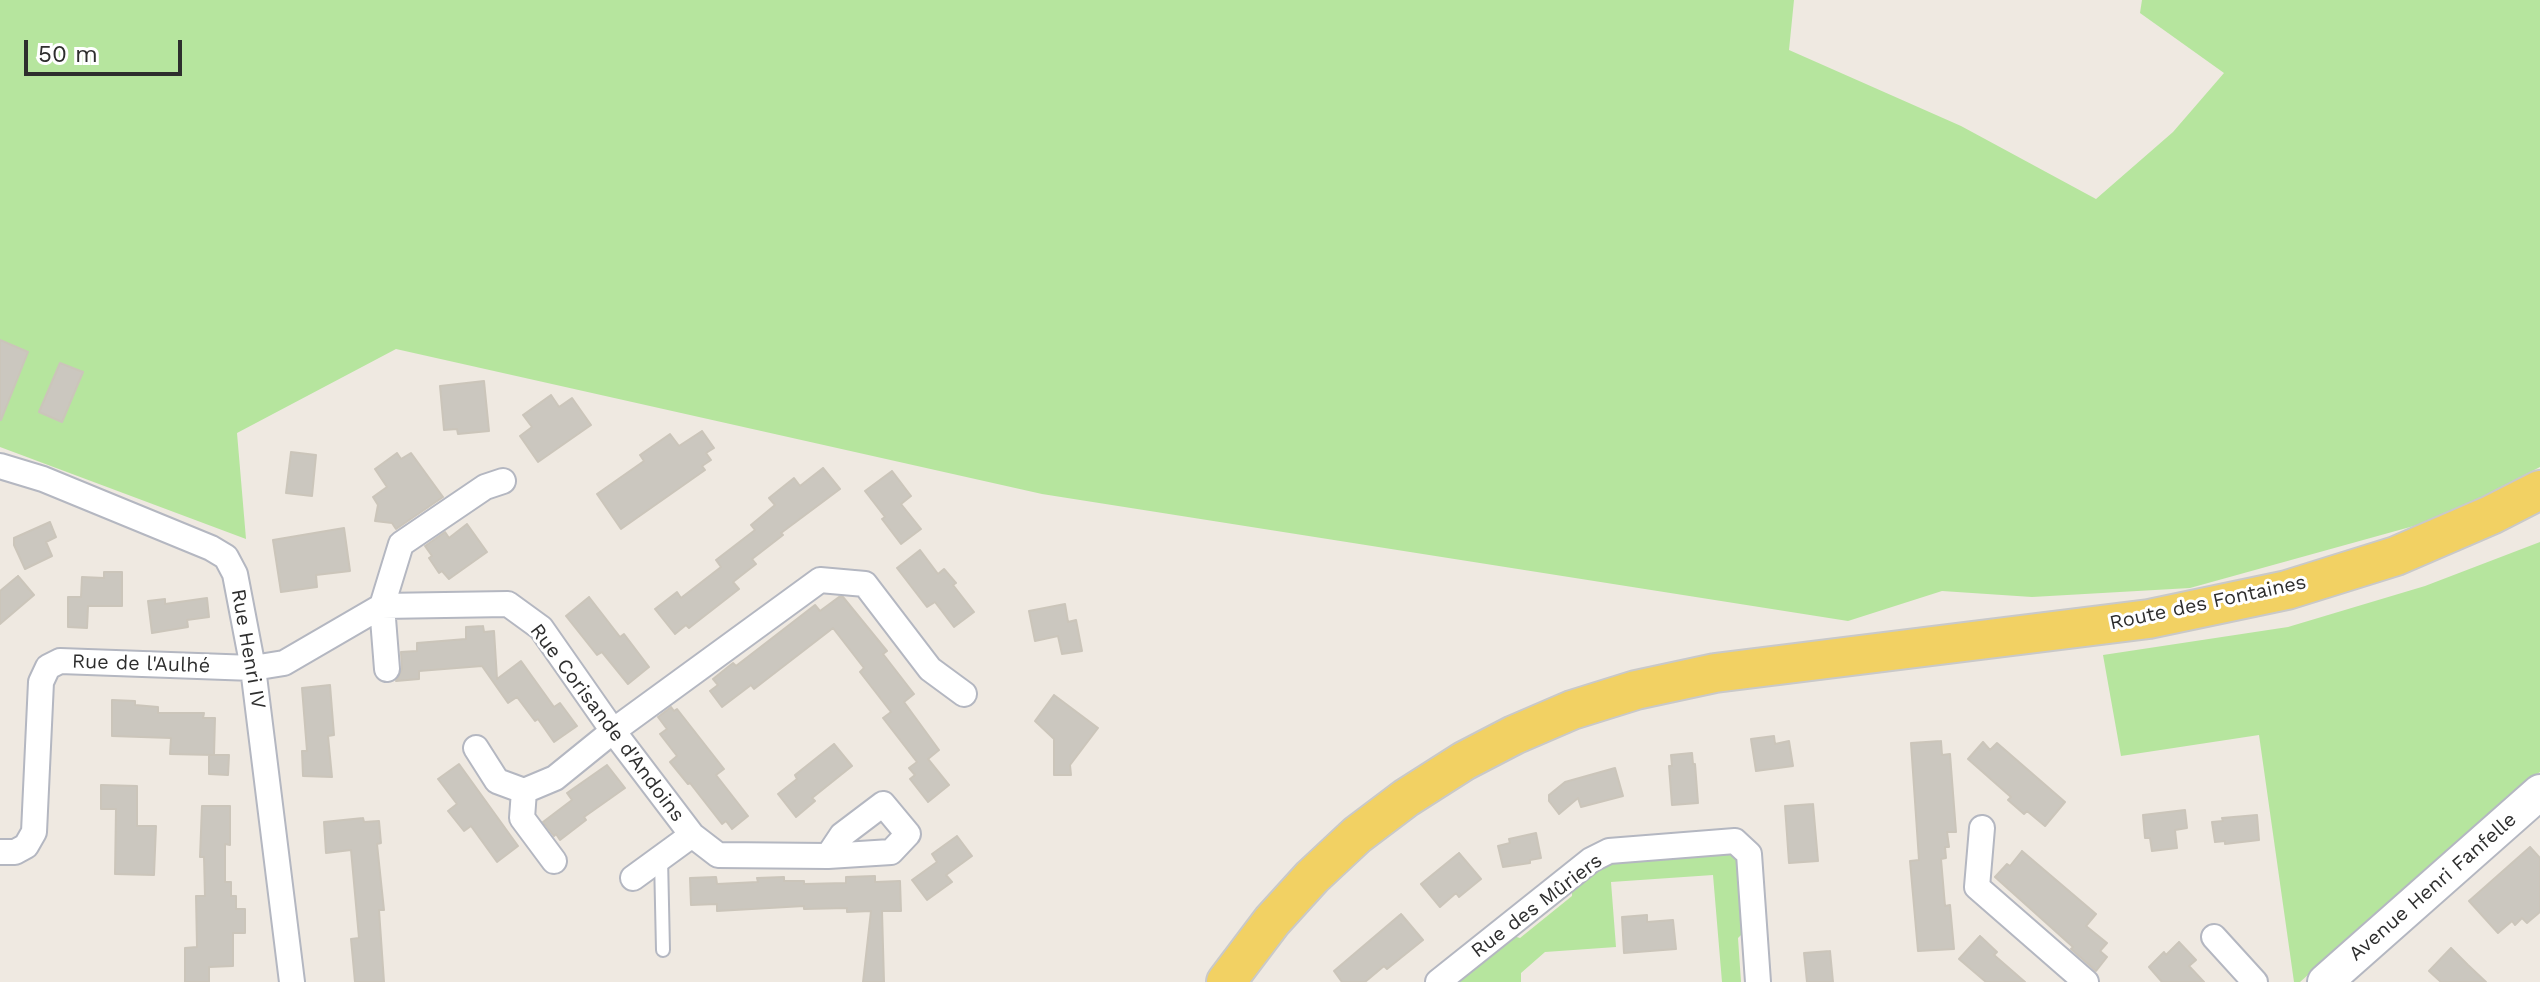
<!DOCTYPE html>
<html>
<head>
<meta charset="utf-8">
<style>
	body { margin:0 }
	#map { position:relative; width:2540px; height:982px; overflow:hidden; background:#efe9e1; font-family:"Work Sans",sans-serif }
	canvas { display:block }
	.scale { position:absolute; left:24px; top:40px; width:158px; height:36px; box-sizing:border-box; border:4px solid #2e2e2e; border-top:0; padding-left:10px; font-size:24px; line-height:28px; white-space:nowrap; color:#2e2e2e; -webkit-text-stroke:6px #fff; paint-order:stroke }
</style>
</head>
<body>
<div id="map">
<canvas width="2540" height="982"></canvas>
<div class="scale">50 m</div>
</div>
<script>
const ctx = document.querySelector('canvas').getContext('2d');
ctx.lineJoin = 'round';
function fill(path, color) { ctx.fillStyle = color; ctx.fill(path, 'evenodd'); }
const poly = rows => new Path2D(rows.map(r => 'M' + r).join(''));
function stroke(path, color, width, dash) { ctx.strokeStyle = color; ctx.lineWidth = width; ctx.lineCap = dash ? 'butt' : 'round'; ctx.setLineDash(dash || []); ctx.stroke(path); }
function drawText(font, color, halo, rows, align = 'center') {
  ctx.font = font + ' "Work Sans",sans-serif'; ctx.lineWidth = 6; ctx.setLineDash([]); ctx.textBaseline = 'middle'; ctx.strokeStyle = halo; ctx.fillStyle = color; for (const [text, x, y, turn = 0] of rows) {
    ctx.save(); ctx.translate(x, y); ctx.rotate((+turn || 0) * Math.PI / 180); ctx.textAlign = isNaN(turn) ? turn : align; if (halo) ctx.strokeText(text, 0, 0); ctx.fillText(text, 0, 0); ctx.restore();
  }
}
fill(poly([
	[0,0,1794,0,1789,50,1961,126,2096,199,2173,132,2224,73,2140,13,2142,0,2540,0,2540,467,2439,519,2190,588,2032,597,1942,591,1848,621,1042,494,396,349,237,433,246,539,0,447],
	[2540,542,2540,772,2512,792,2300,982,2294,982,2259,735,2121,756,2103,655,2288,627,2425,586],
	[1726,847,1737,856,1745,931,1738,938,1741,982,1722,982,1713,875,1611,882,1616,947,1545,952,1521,973,1521,982,1451,982,1510,935,1520,938,1572,896,1572,886,1604,862]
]), '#b6e59e');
const building = poly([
	[0,340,28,352,1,420,0,420,0,340],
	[60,363,83,372,62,422,39,412,60,363],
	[484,381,489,431,458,434,457,429,444,430,440,386,484,381],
	[551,395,559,407,572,398,591,425,538,462,520,436,532,427,523,415,551,395],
	[702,431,714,448,706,453,711,460,702,466,705,470,621,529,597,494,644,461,640,455,670,434,679,446,702,431],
	[291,452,316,455,312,496,286,493,291,452],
	[397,453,401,459,411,453,443,497,396,529,392,523,375,521,378,505,373,497,387,487,375,469,397,453],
	[823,468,840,489,781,533,783,535,752,559,756,564,733,582,739,589,689,628,686,625,675,634,655,609,677,592,681,598,721,567,716,560,755,530,751,525,775,505,769,498,794,478,800,486,823,468],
	[892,471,911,496,901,504,921,529,901,544,882,519,885,517,865,491,892,471],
	[50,522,56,537,46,542,52,556,25,569,14,545,14,538,50,522],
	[467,524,487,552,449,579,442,571,439,573,429,558,432,556,425,546,445,532,449,538,467,524],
	[344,528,350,571,316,575,317,587,281,592,273,540,344,528],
	[920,550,938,574,944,569,956,583,953,585,974,612,954,627,935,602,927,607,897,568,920,550],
	[104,572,122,572,122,606,88,606,87,628,68,627,68,597,81,597,82,577,104,578,104,572],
	[18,576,34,595,0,624,0,591,18,576],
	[589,597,620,637,624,634,649,667,628,684,602,652,597,655,566,616,589,597],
	[839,597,843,597,887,651,883,654,914,694,904,702,939,750,928,759,949,785,928,802,910,779,915,775,909,768,917,762,883,718,891,712,860,672,864,668,833,628,754,689,751,685,722,707,710,691,718,685,713,679,733,663,736,666,815,605,820,611,839,597],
	[207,598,209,617,187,620,188,627,152,633,148,601,165,599,165,604,207,598],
	[1065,604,1068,622,1076,620,1082,651,1062,654,1058,636,1035,641,1029,611,1065,604],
	[483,626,484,632,494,631,497,679,521,661,554,707,560,703,577,726,554,742,538,719,535,721,517,697,508,703,482,666,419,671,419,679,396,681,402,669,401,652,417,651,417,643,466,639,466,627,483,626],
	[330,685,334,735,328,736,332,777,303,776,302,751,307,751,302,688,330,685],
	[1054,695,1098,728,1070,765,1071,775,1054,775,1054,739,1035,721,1054,695],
	[112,700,135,701,135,705,158,707,158,713,204,713,203,718,215,718,214,755,170,754,171,738,112,736,112,700],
	[671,707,674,711,677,709,724,769,716,775,748,816,732,829,726,821,722,824,690,783,688,784,670,762,677,756,660,734,667,729,658,717,671,707],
	[1774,736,1775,744,1789,741,1793,766,1756,771,1751,739,1774,736],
	[1941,741,1942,755,1950,754,1956,832,1947,832,1949,847,1945,847,1946,858,1941,859,1945,906,1950,905,1954,949,1918,951,1910,861,1919,860,1911,743,1941,741],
	[1983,742,1990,750,1997,743,2065,802,2045,826,2027,811,2024,814,2008,800,2011,797,1968,759,1983,742],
	[834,744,852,766,812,798,815,801,796,817,778,794,797,779,795,775,834,744],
	[1692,753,1693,764,1695,764,1698,803,1672,805,1669,766,1672,766,1671,755,1692,753],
	[209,755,229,755,228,775,209,774,209,755],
	[459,764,518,846,497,862,471,826,464,831,448,811,457,804,438,779,459,764],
	[607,765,625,788,584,817,586,820,560,840,556,834,554,836,543,822,572,800,567,793,607,765],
	[1615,768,1623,796,1581,807,1578,798,1559,814,1549,801,1549,795,1565,782,1615,768],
	[101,785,137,786,137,826,156,826,154,875,115,874,116,809,101,809,101,785],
	[1813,804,1818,861,1789,863,1785,806,1813,804],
	[202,806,230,806,230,845,225,844,225,882,231,882,231,896,236,896,236,909,245,909,245,933,233,933,233,966,209,967,209,982,185,982,185,948,197,947,196,896,205,896,204,857,200,857,202,806],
	[2185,810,2187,828,2175,830,2177,848,2152,851,2150,838,2145,838,2143,815,2185,810],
	[2257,815,2259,840,2225,844,2225,841,2215,842,2212,822,2223,821,2222,818,2257,815],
	[363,818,364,822,379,821,381,843,377,844,384,910,379,910,384,982,355,982,351,939,359,938,351,850,326,853,324,822,363,818],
	[1536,833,1541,858,1530,860,1530,863,1503,867,1498,846,1510,843,1509,839,1536,833],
	[957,836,972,856,946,875,952,882,927,900,912,880,937,862,932,854,957,836],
	[2530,847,2540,858,2540,912,2527,923,2522,918,2515,925,2512,921,2498,933,2469,901,2530,847],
	[2022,851,2096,914,2086,926,2107,943,2100,951,2107,957,2096,971,2071,949,2073,947,1995,877,2007,864,2010,866,2022,851],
	[1459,853,1481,879,1459,897,1456,893,1440,907,1421,884,1459,853],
	[875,876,875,882,900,881,901,911,882,911,884,982,863,982,871,911,847,912,847,908,804,909,804,906,717,911,717,904,691,905,690,878,716,877,717,884,758,882,757,878,784,877,784,881,804,881,804,884,846,883,846,877,875,876],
	[1401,914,1423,940,1387,969,1384,966,1365,982,1342,982,1334,971,1401,914],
	[1647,915,1647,922,1673,920,1676,949,1624,953,1622,917,1647,915],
	[1980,936,1997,952,1994,955,2025,982,1986,982,1959,959,1980,936],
	[2179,942,2196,960,2189,966,2204,982,2162,982,2149,967,2164,952,2166,955,2179,942],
	[2451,948,2468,965,2486,982,2441,982,2429,971,2451,948],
	[1830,951,1833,982,1807,982,1804,953,1830,951]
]);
fill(building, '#cbc7bf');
stroke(building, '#cbc5ba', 2);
const lane = poly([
	[661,858,663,950]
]);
const street = poly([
	[0,466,43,479,211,548,226,557,235,574,253,668,292,982],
	[387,669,382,606,401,544,485,487,503,481],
	[476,748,497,781,524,791,555,778,613,731,820,580,865,584,930,669,964,694],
	[524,791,522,818,554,861],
	[1982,828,1977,887,2086,982],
	[0,852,15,852,26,846,34,832,41,682,48,667,60,661,253,668,284,663,382,606,508,604,541,628,613,731,692,835,718,855,828,856,891,852,908,834,883,804,842,835,828,856],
	[633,878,692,835],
	[2214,937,2255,982],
	[1438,982,1591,860,1609,851,1735,841,1749,854,1758,982]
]);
const secondary = poly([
	[2325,982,2540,792]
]);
const primary = poly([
	[1226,982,1272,921,1312,877,1357,835,1406,798,1464,761,1514,735,1572,710,1636,690,1715,673,2149,619,2287,590,2396,556,2491,515,2540,490]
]);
stroke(lane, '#b4b7c1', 16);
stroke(street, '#b4b7c1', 28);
stroke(secondary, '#b4b7c1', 38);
stroke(primary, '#c9c9c9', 42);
stroke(lane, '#fff', 12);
stroke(street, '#fff', 24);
stroke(secondary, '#fff', 34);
stroke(primary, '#f2d163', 38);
drawText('20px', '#2e2e2e', '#fff', [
	["Route des Fontaines",2208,603,-12],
	["Rue Henri IV",248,649,80],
	["Rue de l'Aulhé",141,664,2],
	["Rue Corisande d'Andoins",607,723,53],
	["Avenue Henri Fanfelle",2433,887,-41],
	["Rue des Mûriers",1537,906,-37]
]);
</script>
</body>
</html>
